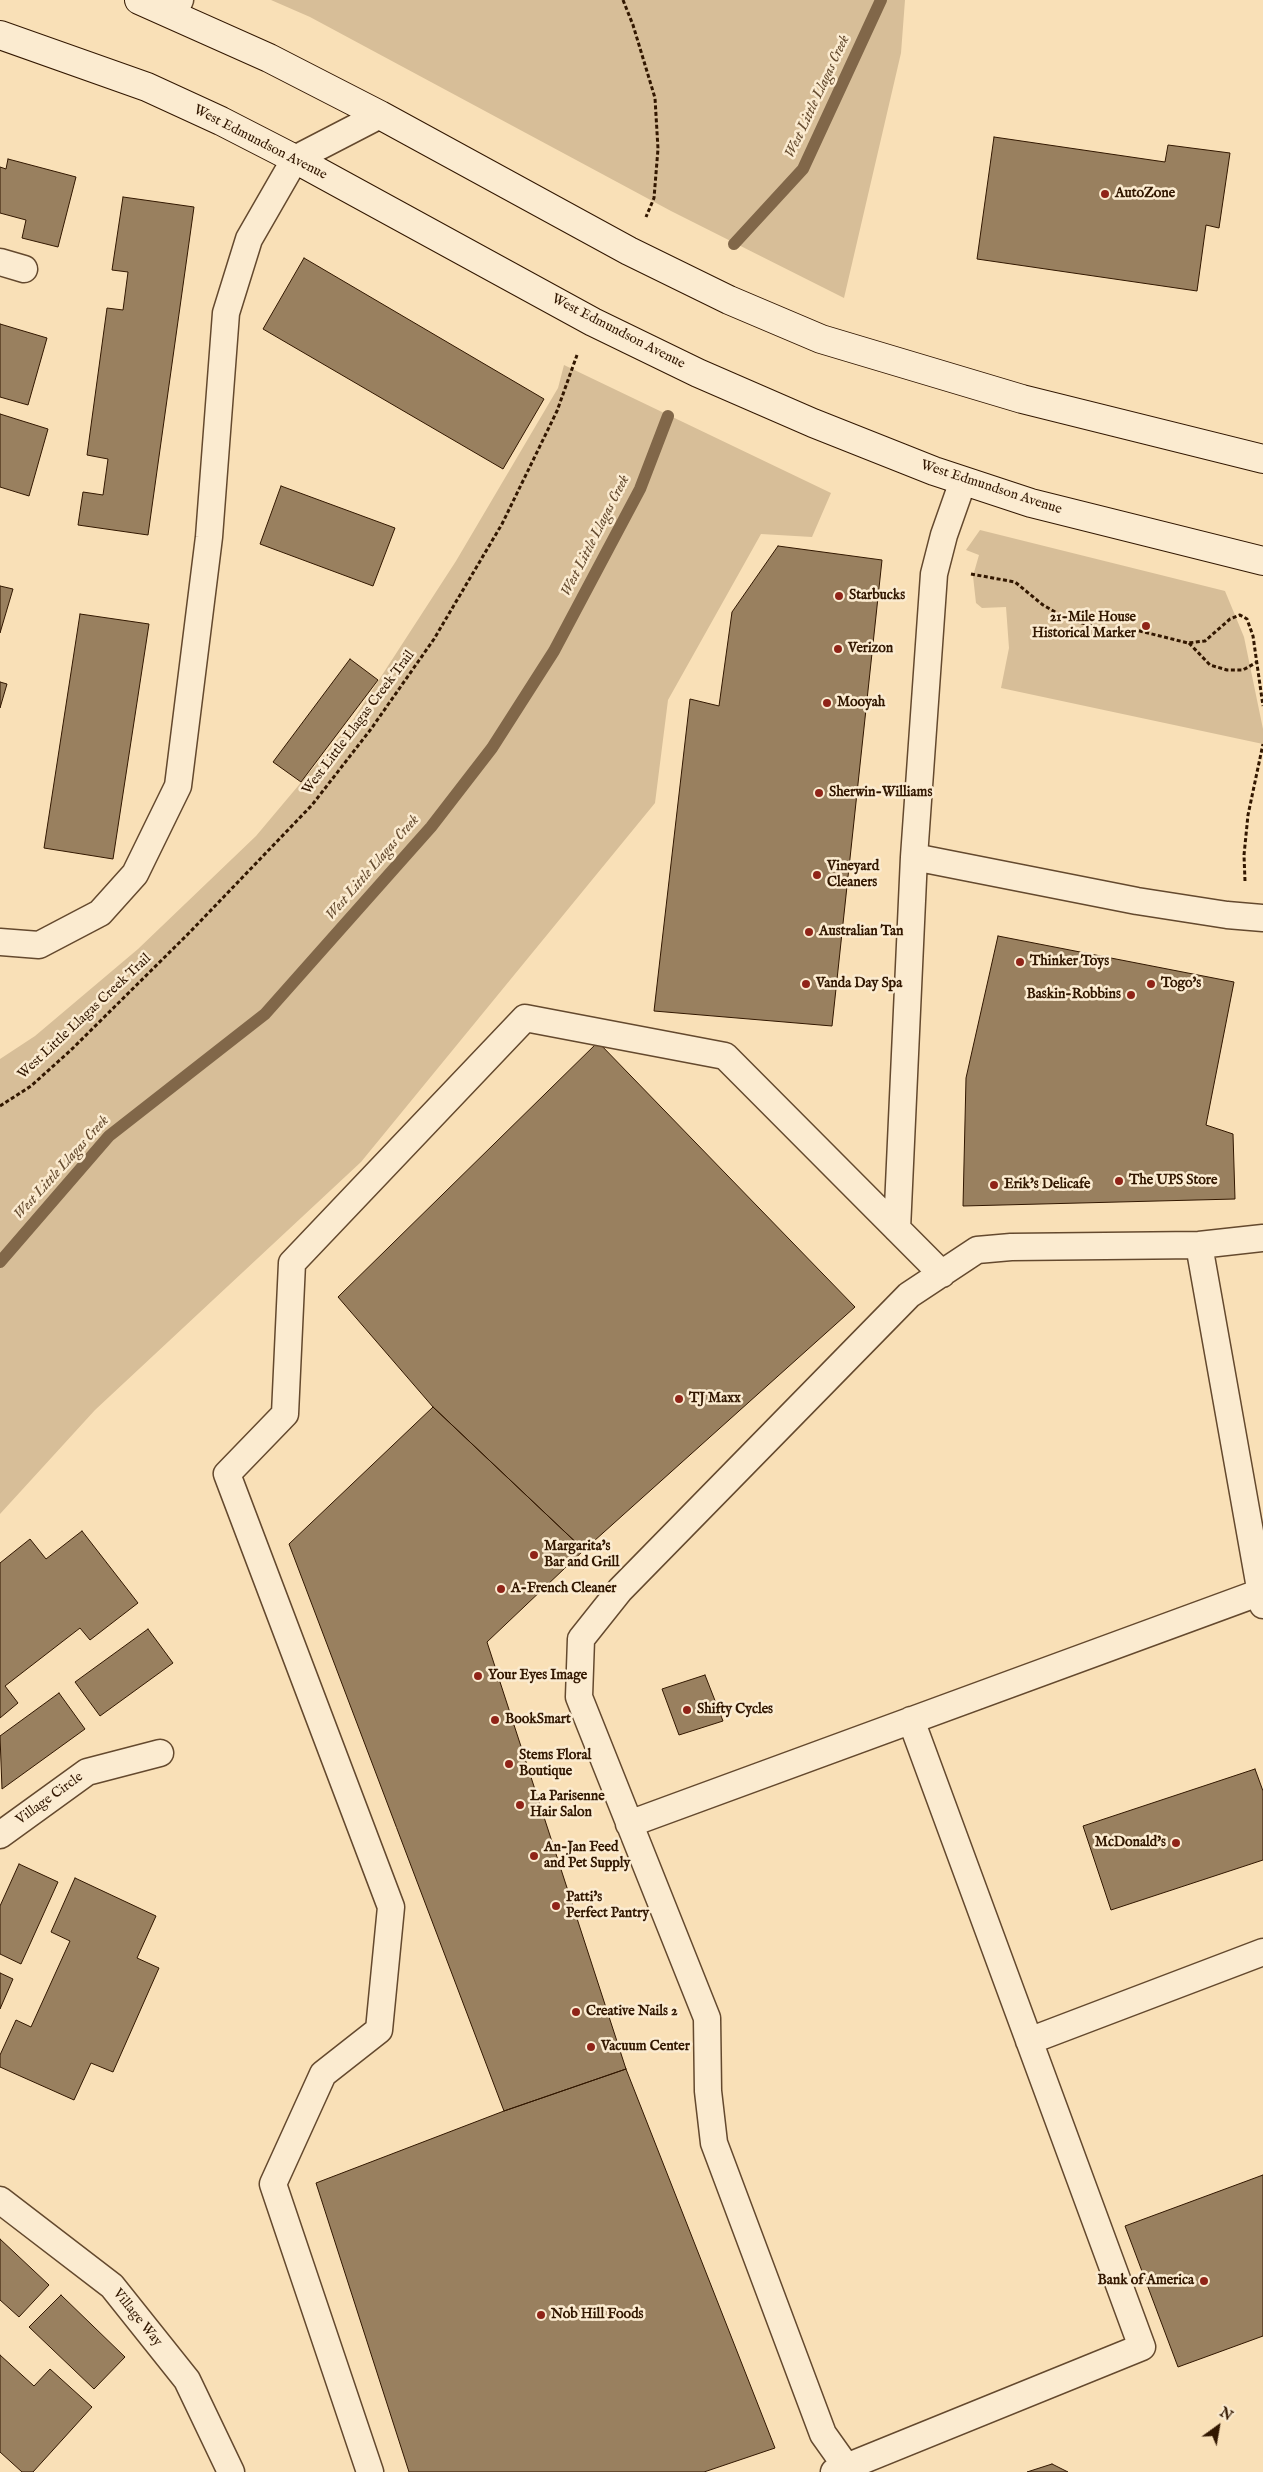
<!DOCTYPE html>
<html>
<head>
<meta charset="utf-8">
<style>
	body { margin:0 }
	#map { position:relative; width:1263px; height:2472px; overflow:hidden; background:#f9e0b7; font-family:"IM FELL English",serif }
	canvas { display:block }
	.north { position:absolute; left:1193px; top:2402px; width:50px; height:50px; -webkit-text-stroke:4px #fbebd0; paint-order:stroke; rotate:32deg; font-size:14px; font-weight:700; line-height:20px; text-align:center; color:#321700 }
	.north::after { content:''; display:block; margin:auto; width:18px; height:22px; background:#321700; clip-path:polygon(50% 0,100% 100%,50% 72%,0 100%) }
</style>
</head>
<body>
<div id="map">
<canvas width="1263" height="2472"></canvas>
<div class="north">N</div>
</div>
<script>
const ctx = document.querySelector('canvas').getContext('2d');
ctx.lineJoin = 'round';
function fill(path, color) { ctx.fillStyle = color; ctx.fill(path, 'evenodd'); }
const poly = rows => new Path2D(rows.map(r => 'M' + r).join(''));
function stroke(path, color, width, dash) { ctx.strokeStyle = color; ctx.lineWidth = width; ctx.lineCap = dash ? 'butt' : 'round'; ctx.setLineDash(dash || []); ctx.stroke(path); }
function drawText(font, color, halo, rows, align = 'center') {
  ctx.font = font + ' "IM FELL English",serif'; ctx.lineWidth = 5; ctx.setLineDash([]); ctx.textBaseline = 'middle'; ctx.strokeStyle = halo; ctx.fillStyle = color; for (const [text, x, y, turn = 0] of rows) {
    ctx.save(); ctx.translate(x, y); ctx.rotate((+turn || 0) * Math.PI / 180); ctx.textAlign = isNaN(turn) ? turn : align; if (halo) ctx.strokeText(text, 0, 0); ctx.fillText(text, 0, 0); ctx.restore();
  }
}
fill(poly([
	[271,0,905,0,901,53,844,298,671,211,310,17],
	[564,365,831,493,812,537,761,534,668,700,655,803,361,1162,95,1410,0,1514,0,1059,35,1036,138,949,256,836,351,723,456,561,558,388],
	[980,530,1225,591,1244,637,1263,729,1263,744,1001,688,1009,648,1006,607,982,608,976,603,973,576,979,555,966,550]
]), '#d7be98');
stroke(poly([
	[734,244,803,169,881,0],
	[0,1262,109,1136,265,1014,431,827,492,748,554,651,640,489,668,416]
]), '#816749', 12);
const building = poly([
	[994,137,1165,162,1168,145,1230,153,1219,228,1206,225,1197,291,977,259,994,137],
	[8,159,76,177,58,247,22,238,26,220,0,213,0,167,6,169,8,159],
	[123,197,194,207,148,535,78,525,83,492,103,495,108,459,87,455,107,308,123,310,128,272,112,270,123,197],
	[304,258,544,399,503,469,263,329,304,258],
	[0,324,47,338,28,405,0,397,0,324],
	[0,414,48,429,29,496,0,487,0,414],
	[281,486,395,528,373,586,260,544,281,486],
	[778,546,882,560,832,1026,654,1011,690,699,719,706,732,612,778,546],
	[0,586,13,589,0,633,0,586],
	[80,614,149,624,113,859,44,848,80,614],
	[350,659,378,680,301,782,273,762,350,659],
	[0,682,7,684,0,708,0,682],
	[998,936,1234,982,1206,1125,1233,1134,1235,1199,963,1206,966,1078,998,936],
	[598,1042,855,1307,584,1550,433,1407,338,1297,598,1042],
	[433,1407,584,1550,487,1642,626,2069,504,2111,289,1544,433,1407],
	[82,1531,138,1603,90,1640,80,1628,5,1686,18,1703,0,1718,0,1563,30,1539,46,1559,82,1531],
	[148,1629,173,1663,100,1716,75,1682,148,1629],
	[705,1675,723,1721,679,1735,662,1689,705,1675],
	[59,1693,85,1729,2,1789,0,1736,59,1693],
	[1255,1769,1263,1791,1263,1860,1111,1910,1083,1826,1255,1769],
	[19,1864,58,1882,21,1964,0,1954,0,1906,19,1864],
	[75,1878,156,1916,137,1958,159,1968,113,2072,91,2063,74,2100,0,2067,0,2055,16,2020,31,2027,70,1941,51,1932,75,1878],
	[0,1973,13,1979,0,2009,0,1973],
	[626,2069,775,2448,704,2472,409,2472,316,2183,504,2111,626,2069],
	[1263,2175,1263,2336,1178,2367,1125,2226,1263,2175],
	[0,2239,49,2285,19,2317,0,2300,0,2239],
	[61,2295,125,2357,94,2389,29,2327,61,2295],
	[0,2355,34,2386,50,2369,92,2407,33,2472,22,2472,0,2452,0,2355],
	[1052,2464,1068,2472,1027,2472,1052,2464]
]);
fill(building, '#99805f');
stroke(building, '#321700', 1);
const lane = poly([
	[173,13,180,0],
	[0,262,24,269],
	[914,857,1137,901,1227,915,1263,918],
	[0,942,39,945,100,913,135,874,178,786,209,537,226,313,249,239,295,159,380,115],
	[897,1229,914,857,934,574,944,535,963,481],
	[1199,1245,1263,1605],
	[629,1824,1261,1592],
	[0,1835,87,1772,160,1753],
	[1029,2041,1263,1952],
	[0,2200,112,2286,187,2380,231,2472],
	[370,2472,273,2184,323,2074,379,2030,391,1907,227,1474,285,1414,292,1263,525,1018,725,1056,942,1274],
	[834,2472,1142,2347,911,1720],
	[850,2472,823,2434,714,2143,708,2091,707,2018,579,1697,581,1639,620,1590,909,1295,977,1250,1011,1247,1199,1245,1263,1238]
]);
const secondary = poly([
	[139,0,269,58,380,115,629,251,729,300,821,339,1022,399,1263,459],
	[0,35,147,87,221,121,295,159,593,322,698,373,813,423,934,471,1031,503,1263,561]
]);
stroke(lane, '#64492e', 29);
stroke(secondary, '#321700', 30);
stroke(poly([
	[623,0,633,25,655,98,658,149,654,198,646,217],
	[971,574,1015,582,1043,605,1069,620,1107,629,1136,630,1188,643,1205,641,1230,619,1240,615,1247,619,1253,636,1263,706],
	[1189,643,1210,665,1227,670,1243,670,1257,662],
	[1245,881,1244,855,1248,815,1263,744],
	[0,1106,31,1086,71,1050,190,932,312,805,371,729,434,639,502,524,557,411,577,355]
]), '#321700', 3, [4, 2.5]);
stroke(lane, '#fbebd0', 26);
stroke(secondary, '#fbebd0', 28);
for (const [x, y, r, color] of [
	[1105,194,5,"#8f2418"],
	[839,596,5,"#8f2418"],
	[1146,626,5,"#8f2418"],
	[838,649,5,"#8f2418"],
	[827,703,5,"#8f2418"],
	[819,793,5,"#8f2418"],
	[817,875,5,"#8f2418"],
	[809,932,5,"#8f2418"],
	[1020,962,5,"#8f2418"],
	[806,984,5,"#8f2418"],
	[1151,984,5,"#8f2418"],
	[1131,995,5,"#8f2418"],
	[1119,1181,5,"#8f2418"],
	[994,1185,5,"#8f2418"],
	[679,1399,5,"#8f2418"],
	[534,1555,5,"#8f2418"],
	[501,1589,5,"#8f2418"],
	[478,1676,5,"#8f2418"],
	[687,1710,5,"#8f2418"],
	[495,1720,5,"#8f2418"],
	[509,1764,5,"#8f2418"],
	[520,1805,5,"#8f2418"],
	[1176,1843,5,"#8f2418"],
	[534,1856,5,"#8f2418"],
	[556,1906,5,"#8f2418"],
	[576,2012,5,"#8f2418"],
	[591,2047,5,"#8f2418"],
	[1204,2281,5,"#8f2418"],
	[541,2315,5,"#8f2418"]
]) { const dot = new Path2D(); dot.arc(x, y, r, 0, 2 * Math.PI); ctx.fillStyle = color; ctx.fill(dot); stroke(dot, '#fbebd0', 2); }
drawText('14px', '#321700', '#fbebd0', [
	["West Edmundson Avenue",260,143,27],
	["West Edmundson Avenue",618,332,27],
	["West Edmundson Avenue",991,488,18],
	["West Little Llagas Creek Trail",359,723,-53],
	["West Little Llagas Creek Trail",85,1017,-43],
	["Village Circle",50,1799,-36],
	["Village Way",137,2318,51]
]);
drawText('bold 14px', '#321700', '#fbebd0', [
	["AutoZone",1115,194],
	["Starbucks",849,596],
	["21-Mile House",1136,618,"right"],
	["Historical Marker",1136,634,"right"],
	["Verizon",848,649],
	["Mooyah",837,703],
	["Sherwin-Williams",829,793],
	["Vineyard",827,867],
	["Cleaners",827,883],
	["Australian Tan",819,932],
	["Thinker Toys",1030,962],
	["Vanda Day Spa",816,984],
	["Togo's",1161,984],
	["Baskin-Robbins",1121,995,"right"],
	["The UPS Store",1129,1181],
	["Erik's Delicafe",1004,1185],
	["TJ Maxx",689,1399],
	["Margarita's",544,1547],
	["Bar and Grill",544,1563],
	["A-French Cleaner",511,1589],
	["Your Eyes Image",488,1676],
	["Shifty Cycles",697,1710],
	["BookSmart",505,1720],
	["Stems Floral",519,1756],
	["Boutique",519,1772],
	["La Parisenne",530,1797],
	["Hair Salon",530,1813],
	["McDonald's",1166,1843,"right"],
	["An-Jan Feed",544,1848],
	["and Pet Supply",544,1864],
	["Patti's",566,1898],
	["Perfect Pantry",566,1914],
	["Creative Nails 2",586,2012],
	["Vacuum Center",601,2047],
	["Bank of America",1194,2281,"right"],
	["Nob Hill Foods",551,2315]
], 'left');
drawText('italic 15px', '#664c30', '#fbebd0', [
	["West Little Llagas Creek",818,97,-65],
	["West Little Llagas Creek",596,536,-63],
	["West Little Llagas Creek",373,868,-49],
	["West Little Llagas Creek",62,1168,-48]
]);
</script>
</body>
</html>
